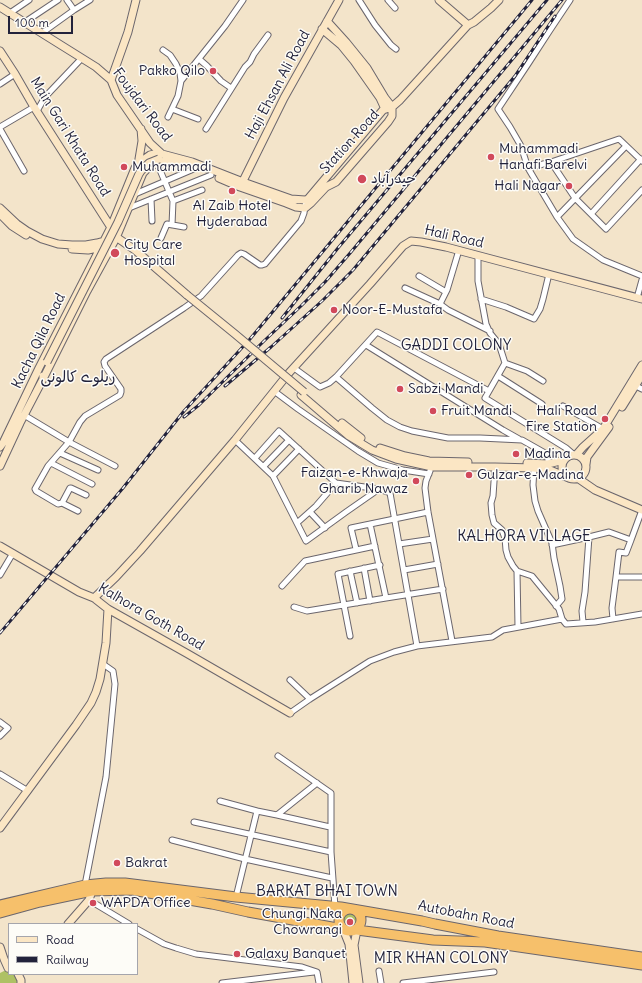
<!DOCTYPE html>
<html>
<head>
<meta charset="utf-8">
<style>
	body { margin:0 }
	#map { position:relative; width:642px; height:983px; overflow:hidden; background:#f3e4ca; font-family:Delius,sans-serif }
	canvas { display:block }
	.legend { position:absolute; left:8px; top:923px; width:130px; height:52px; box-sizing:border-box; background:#fdfcf7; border:1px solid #a5a5ac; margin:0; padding:5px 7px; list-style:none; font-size:12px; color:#22223b }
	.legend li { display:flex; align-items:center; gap:8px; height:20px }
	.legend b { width:20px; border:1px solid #a5a5ac }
	.scale { position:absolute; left:8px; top:16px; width:65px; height:18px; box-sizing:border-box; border:2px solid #22223b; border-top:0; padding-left:5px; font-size:12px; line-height:14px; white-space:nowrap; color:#22223b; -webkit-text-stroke:3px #fdfcf7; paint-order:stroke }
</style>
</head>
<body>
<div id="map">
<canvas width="642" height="983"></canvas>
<ul class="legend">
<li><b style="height:5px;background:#fbe6c4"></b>Road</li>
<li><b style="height:5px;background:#22223b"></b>Railway</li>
</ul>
<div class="scale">100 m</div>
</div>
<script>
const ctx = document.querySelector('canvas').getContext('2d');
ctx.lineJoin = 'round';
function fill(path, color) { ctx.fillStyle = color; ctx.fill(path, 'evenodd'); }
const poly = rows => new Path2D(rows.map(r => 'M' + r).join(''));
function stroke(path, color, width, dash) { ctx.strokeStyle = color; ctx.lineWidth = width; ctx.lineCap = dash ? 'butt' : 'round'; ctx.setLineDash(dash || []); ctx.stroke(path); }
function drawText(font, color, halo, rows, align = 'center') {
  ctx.font = font + ' Delius,"Playpen Sans Arabic",sans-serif'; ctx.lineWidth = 3; ctx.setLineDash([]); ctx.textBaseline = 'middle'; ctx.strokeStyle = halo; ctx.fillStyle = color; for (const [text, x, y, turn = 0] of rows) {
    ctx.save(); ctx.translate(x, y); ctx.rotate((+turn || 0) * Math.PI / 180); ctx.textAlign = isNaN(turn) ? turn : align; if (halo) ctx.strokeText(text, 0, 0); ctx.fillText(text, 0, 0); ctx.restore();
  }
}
fill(poly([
	'343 920a7 7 0 1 1 14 0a7 7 0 1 1-14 0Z',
	[9,970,9,974,18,974,22,983,0,983,0,973,4,971]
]), '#aec164');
const street = poly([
	[67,0,74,10],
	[359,0,375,25,391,45,396,49],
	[388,0,395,8],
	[570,0,550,30,528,64,498,109,510,127,521,146,528,168,557,217,573,239,603,260,642,276],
	[10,13,29,0],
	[25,22,58,0],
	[42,33,74,10,90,0],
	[163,50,170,55,176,64,180,73,181,81,178,96,168,117],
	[199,59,207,66,221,81,231,88],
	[181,81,225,26,243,0],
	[0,84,15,74],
	[172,109,198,119],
	[37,111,45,97,82,58],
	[0,127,34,107],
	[0,129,24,171],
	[206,129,245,67,250,62,254,54,268,35],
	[551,162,575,198,606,229,642,190],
	[157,163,173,201,172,225],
	[528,168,551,162,619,139,642,161],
	[135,194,196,168],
	[151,199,152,221],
	[173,201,202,190],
	[129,208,211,175],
	[591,214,641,159],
	[557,217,626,146],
	[161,238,167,224,184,227],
	[459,250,447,290,440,304,448,310,490,331],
	[419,276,446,292],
	[405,288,440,304],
	[637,298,642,280],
	[481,299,506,307,534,319,540,309,543,299,549,274],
	[366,345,503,430,519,439],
	[505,363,527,371,543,381],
	[294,368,320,387,329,383,336,377,377,332,489,391,505,363,499,344,490,333,486,324,478,281,478,256],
	[498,376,542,404],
	[336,377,372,408,387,420,400,427,412,431,448,438,480,438,522,440,545,453,548,457,548,464],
	[634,385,642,389],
	[274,391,298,409,358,451,378,463,403,470,429,474],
	[489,391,485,398,566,448,574,455],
	[563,406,603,429],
	[24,415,69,442,48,466,35,489,36,491,58,504,62,503,78,511],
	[235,440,273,476,306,541,346,512,379,489],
	[60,453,98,470],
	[255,458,279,431,336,483,379,489,390,493,417,646],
	[51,463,92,484],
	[115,466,69,442,80,422,85,416,120,395,121,392,121,389,105,366,104,362,106,359,184,308,201,296,238,255,241,253,244,254,260,265,262,265,265,264,301,221,304,213,305,205],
	[264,466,289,440],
	[534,468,533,485,535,501,538,511,552,543,554,558,560,586,562,599,556,606],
	[430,471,426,481,425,488,428,512,452,641],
	[273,476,299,449],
	[62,503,70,488,71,488,86,495],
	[310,512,325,528],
	[297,523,316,506,336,483],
	[370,524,386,598],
	[399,544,433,539],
	[552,545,589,537],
	[356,549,351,528,428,512],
	[364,568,370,601],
	[404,570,438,564],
	[350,571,357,603],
	[517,571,518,627],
	[0,575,13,553],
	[616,577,619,552,626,553,631,540],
	[282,586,305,561,375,546],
	[294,607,307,611,386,598,443,589],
	[562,619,566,624,595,622,642,614],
	[613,619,612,608,616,577,642,577],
	[583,622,582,611,585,592,589,537,609,532,631,540,642,510],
	[350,636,338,574,380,565],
	[290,680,310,699],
	[290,713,310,699,370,661,394,652,417,646,492,637,503,630,562,619,559,609,532,576,517,571,513,566,508,557,506,550,505,538,502,530,494,523,492,515,491,503,493,496,495,467],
	[0,722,8,728,0,736],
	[278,756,331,793,331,852,335,907],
	[0,774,28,791],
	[220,801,257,811],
	[277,815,330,827],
	[194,822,331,852],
	[172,840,245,859,332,878],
	[85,885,106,777,115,684,113,671,103,664],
	[236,897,257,811,277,815,317,783],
	[89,900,129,924],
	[137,929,164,944,176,948,196,954,302,967,317,972,319,983],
	[379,971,381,983],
	[222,983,314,972],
	[403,983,494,972]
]);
const secondary = poly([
	[439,0,468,25],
	[0,7,96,67,111,80,117,95,150,143,162,154],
	[327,21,346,42,367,68,385,98,392,107],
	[322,29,341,45,354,61,380,98,385,109],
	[0,51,15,74,34,107,112,229],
	[111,80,128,32,136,0],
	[138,165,142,141,141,129],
	[219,178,240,187,286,203,296,207,305,208,311,203,326,187,336,182,388,122,392,116,392,107],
	[241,185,284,98,339,0],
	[0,208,17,224,27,231,42,239,58,244,72,245,86,245,97,243,115,238,119,239,135,250,187,295],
	[0,214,12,226,26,235],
	[72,249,88,250,97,248],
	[43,379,87,291,116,238,143,173,147,169,157,163,170,160,178,162],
	[301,395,349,436,372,450,396,459,432,467,495,467,534,468,550,470,569,478],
	[622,407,642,375],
	[342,423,361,438],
	[0,447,3,443,39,368,111,227,135,168,140,162,150,155,154,154,162,154,192,162,243,182,291,199,305,200,308,199,383,110,392,107,400,100,468,25,474,22,491,8,499,0],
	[380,448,405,456,429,461,468,462],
	'562 467a12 12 0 1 1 24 0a12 12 0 1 1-24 0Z',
	[576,455,583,447,603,429,642,365],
	[527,463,548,464,564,460],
	[586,464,587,457,609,427],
	[0,466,20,423,43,379,43,376],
	[579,479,595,490,642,510],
	[0,546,79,592,94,598,108,609,188,654,290,713],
	[94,598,116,577,140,551,235,440,288,374,370,284,403,246,411,241,421,242,446,247,642,299],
	[0,828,76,725,91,703,96,692,100,679,106,643,108,609],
	[68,924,89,900,92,891],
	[343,929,349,944,353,983],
	[357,930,354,945,359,983],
	[0,947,4,959,8,968],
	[18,974,21,980,21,983]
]);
const highway = poly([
	[0,905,85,885,106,883,125,883,236,897,341,907,422,921,435,924,498,936,642,957],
	'339 920a11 11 0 1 1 22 0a11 11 0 1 1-22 0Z',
	[0,913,40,902,92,891,132,890,212,904,248,912,343,929],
	[357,930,433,940,485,942,642,965]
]);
stroke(street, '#6b666d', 7);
stroke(secondary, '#6b666d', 9);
stroke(highway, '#6b666d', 11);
stroke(street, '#fff', 5);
stroke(secondary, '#fbe6c4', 7);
stroke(highway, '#f6c06b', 9);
const rail = poly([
	[282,318,338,248,547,0],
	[225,386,271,347,322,301,353,270,515,76,555,16],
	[184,417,199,405,264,341,301,306,325,282,351,252,562,0],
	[0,633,123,488,184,411,250,339,532,0]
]);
stroke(rail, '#22223b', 3);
stroke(rail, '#fdfcf7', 1.5, [4.5]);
const secondaryBridge = poly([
	[187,295,235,334,304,392],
	[47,362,118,222,139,174,141,171,149,163,159,159]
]);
stroke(secondaryBridge, '#6b666d', 9, []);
stroke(secondaryBridge, '#fbe6c4', 7);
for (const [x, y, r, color] of [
	[213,71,4,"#d1495b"],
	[491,157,4,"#d1495b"],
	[124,167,4,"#d1495b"],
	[362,179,5,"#d1495b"],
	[569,186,4,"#d1495b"],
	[232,191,4,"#d1495b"],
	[115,253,5,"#d1495b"],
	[334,310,4,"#d1495b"],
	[400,389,4,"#d1495b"],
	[433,411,4,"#d1495b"],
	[605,419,4,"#d1495b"],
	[516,454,4,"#d1495b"],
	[469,475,4,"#d1495b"],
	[416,481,4,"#d1495b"],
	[117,863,4,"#d1495b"],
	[93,903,4,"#d1495b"],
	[350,922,4,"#d1495b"],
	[237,954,4,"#d1495b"]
]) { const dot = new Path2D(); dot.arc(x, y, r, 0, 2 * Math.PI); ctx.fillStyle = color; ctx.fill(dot); stroke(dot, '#fdfcf7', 1.5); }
drawText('14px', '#22223b', '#fdfcf7', [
	["Pakko Qilo",205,71,"right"],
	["Muhammadi",499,149],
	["Hanafi Barelvi",499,165],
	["Muhammadi",132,167],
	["حیدرآباد",371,179],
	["Hali Nagar",561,186,"right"],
	["Al Zaib Hotel",232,206,"center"],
	["Hyderabad",232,222,"center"],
	["City Care",124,245],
	["Hospital",124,261],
	["Noor-E-Mustafa",342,310],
	["Sabzi Mandi",408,389],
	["Fruit Mandi",441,411],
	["Hali Road",597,411,"right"],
	["Fire Station",597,427,"right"],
	["Madina",524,454],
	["Faizan-e-Khwaja",408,473,"right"],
	["Gharib Nawaz",408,489,"right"],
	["Gulzar-e-Madina",477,475],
	["Bakrat",125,863],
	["WAPDA Office",101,903],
	["Chungi Naka",342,914,"right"],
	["Chowrangi",342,930,"right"],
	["Galaxy Banquet",245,954]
], 'left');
drawText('14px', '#22223b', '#fdfcf7', [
	["Haji Ehsan Ali Road",278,85,-62],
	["Foujdari Road",142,105,53],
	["Main Gari Khata Road",70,137,58],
	["Station Road",350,142,-48],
	["Hali Road",454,237,13],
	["Kacha Qila Road",39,341,-64],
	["Kalhora Goth Road",151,617,30],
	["Autobahn Road",466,915,11]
]);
drawText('15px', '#22223b', '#fdfcf7', [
	["GADDI COLONY",456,346],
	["ریلوے کالونی",78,378],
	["KALHORA VILLAGE",524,537],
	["BARKAT BHAI TOWN",327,892],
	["MIR KHAN COLONY",441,959]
]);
</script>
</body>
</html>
